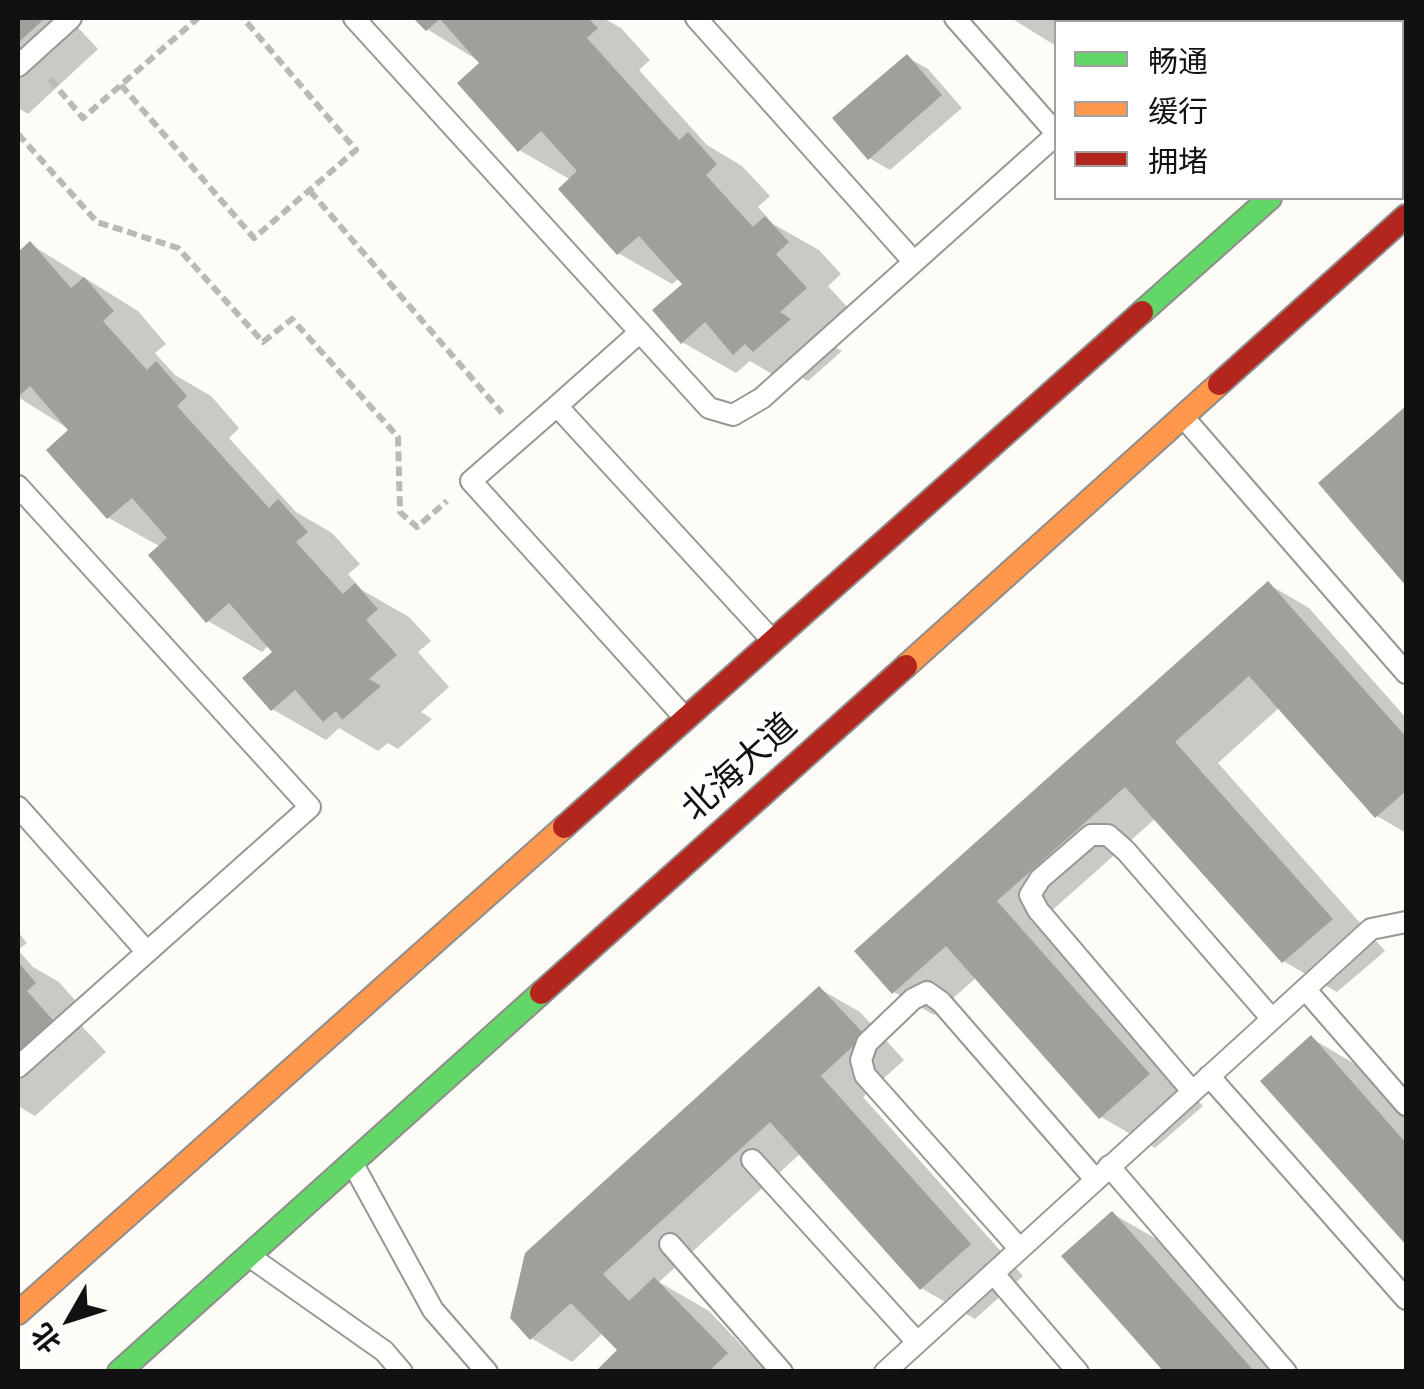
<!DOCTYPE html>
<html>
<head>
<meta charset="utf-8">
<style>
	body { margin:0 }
	#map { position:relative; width:1424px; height:1389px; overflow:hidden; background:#fdfcf7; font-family:"Zilla Slab","Noto Sans SC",serif }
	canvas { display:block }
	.frame { position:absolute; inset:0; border:20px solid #111; pointer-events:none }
	.legend { position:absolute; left:1054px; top:20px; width:350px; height:180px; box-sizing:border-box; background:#fff; border:2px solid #a0a0a0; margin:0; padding:12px 18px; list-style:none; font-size:30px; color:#111 }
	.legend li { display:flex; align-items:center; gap:20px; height:50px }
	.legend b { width:50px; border:2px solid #a0a0a0 }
	.north { position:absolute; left:20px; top:1269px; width:100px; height:100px; -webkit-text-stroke:8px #fff; paint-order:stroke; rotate:231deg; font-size:28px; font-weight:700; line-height:40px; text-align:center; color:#111 }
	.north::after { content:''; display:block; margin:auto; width:35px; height:45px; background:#111; clip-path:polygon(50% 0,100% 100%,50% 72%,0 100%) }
</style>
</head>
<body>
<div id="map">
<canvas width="1424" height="1389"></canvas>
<div class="frame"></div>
<ul class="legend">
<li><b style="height:12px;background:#63d668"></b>畅通</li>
<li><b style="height:12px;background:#ff974d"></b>缓行</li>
<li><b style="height:12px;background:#b3261e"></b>拥堵</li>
</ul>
<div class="north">北</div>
</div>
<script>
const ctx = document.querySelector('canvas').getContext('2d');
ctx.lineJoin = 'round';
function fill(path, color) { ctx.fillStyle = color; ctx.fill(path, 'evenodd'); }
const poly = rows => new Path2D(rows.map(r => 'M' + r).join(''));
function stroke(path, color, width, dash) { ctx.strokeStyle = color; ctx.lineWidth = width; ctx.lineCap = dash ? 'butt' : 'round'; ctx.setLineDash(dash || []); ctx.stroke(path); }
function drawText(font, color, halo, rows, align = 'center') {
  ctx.font = font + ' "Zilla Slab","Noto Sans SC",serif'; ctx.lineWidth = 10; ctx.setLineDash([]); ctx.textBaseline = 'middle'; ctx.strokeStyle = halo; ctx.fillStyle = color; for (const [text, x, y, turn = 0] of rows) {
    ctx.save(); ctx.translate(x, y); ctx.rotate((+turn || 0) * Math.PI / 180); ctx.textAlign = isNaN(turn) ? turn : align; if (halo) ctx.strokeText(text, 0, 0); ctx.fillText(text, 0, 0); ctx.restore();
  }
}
fill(poly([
	[18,18,69,18,98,49,28,114,18,108],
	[417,18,603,18,621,28,650,60,639,70,707,145,742,166,770,196,758,207,773,224,819,250,841,274,828,286,859,320,831,345,842,351,808,381,798,375,789,384,750,361,736,373,682,342,686,284,680,278,672,284,618,253,571,180,519,150,482,63,427,29],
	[1011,18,1171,18,1165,22,1056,22,1056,46],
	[907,57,928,69,962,108,890,170,869,158],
	[30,244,138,311,166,344,155,353,175,375,211,396,239,428,229,438,296,512,332,533,360,564,348,574,362,590,409,617,431,641,418,652,449,687,421,712,432,719,398,749,388,743,378,751,339,728,326,740,272,709,275,652,269,645,262,652,208,621,161,547,109,518,50,450,72,431,18,397,18,255],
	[1406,409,1406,582,1322,483],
	[1268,584,1309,608,1406,718,1406,833,1377,816,1280,707,1218,763,1385,951,1337,992,1283,961,1156,818,1039,922,1203,1106,1155,1148,1101,1117,977,977,934,1015,894,992],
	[18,932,27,943,18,950,33,967,59,982,88,1015,79,1023,106,1052,35,1116,18,1106],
	[820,989,860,1012,904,1060,863,1097,1023,1276,975,1319,921,1288,801,1153,659,1282,709,1311,767,1372,598,1372,620,1350,603,1333,572,1362,531,1338],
	[1311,1038,1365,1070,1406,1116,1406,1241,1263,1081],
	[1113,1214,1167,1245,1279,1372,1168,1372]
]), '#0003');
fill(poly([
	[18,18,45,18,18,43],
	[413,18,588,18,598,28,587,38,679,140,688,132,717,164,706,175,753,227,765,216,789,242,776,254,807,288,780,312,791,319,753,352,745,344,733,355,705,322,681,344,652,310,682,284,639,236,617,255,558,189,577,171,541,131,518,152,457,83,479,63,440,19,426,31],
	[1050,18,1101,18,1095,22,1055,22],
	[907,54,942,95,868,160,832,118],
	[30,241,71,288,84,277,114,311,103,321,147,370,156,361,187,396,177,406,269,508,278,499,308,532,296,542,343,594,355,583,378,609,366,620,397,655,369,679,381,686,342,720,336,711,323,722,295,690,271,711,242,678,272,652,229,603,206,623,148,555,167,538,132,498,107,519,46,450,68,430,30,386,18,397,18,252],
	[1406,406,1406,586,1318,483],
	[1268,581,1406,737,1406,791,1375,818,1249,676,1175,742,1333,919,1282,963,1125,787,997,901,1150,1074,1099,1119,946,946,892,994,854,951],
	[18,962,36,983,27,991,53,1020,18,1052],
	[819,986,865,1035,821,1076,971,1244,920,1290,770,1122,603,1274,629,1301,654,1277,728,1353,708,1372,595,1372,617,1350,571,1303,530,1340,510,1318,525,1253],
	[1311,1035,1406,1143,1406,1245,1260,1081],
	[1112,1211,1255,1372,1164,1372,1061,1256]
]), '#a19f9c');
const lane = poly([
	[354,18,709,408,733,415,762,398,1056,135],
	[696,18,914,262],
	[955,18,1056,133],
	[1183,22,1189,18],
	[18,66,71,18],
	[557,406,640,332],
	[1185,419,1406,673],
	[18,486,310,807,18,1067],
	[685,718,471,481,557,406,771,639],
	[18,807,147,952],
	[1305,989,1406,1105],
	[1209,1076,1406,1299],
	[1192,1091,1038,910,1030,895,1040,879,1091,835,1108,835,1126,851,1272,1019],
	[752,1160,917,1342],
	[353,1164,433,1310,487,1372],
	[1109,1166,1286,1372],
	[670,1244,782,1372],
	[1019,1248,865,1075,861,1060,867,1043,913,999,927,992,941,1002,1095,1179],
	[249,1256,384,1351,402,1372],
	[993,1273,1078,1372],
	[885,1372,1371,929,1406,922]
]);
const fast = poly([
	[1142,312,1270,198],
	[119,1372,541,993]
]);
const slow = poly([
	[1402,80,1406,76],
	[906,666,1219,384],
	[18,1313,564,827]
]);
const jam = poly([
	[1219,384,1406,216],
	[564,827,1142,312],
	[541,993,906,666]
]);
stroke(lane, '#979795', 24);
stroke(fast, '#8e8d8b', 26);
stroke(slow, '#8e8d8b', 26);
stroke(jam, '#8e8d8b', 26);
stroke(poly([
	[50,79,83,118,198,18],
	[121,85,254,238,356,150,243,18],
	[18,134,97,222,178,248,263,342,292,319,398,437,400,512,417,527,447,501],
	[310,191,502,413]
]), '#b9b9b8', 6, [10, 5]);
stroke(lane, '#fffffe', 20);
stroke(fast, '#63d668', 22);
stroke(slow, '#ff974d', 22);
stroke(jam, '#b3261e', 22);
drawText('35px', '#111', '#fff', [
	["北海大道",740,768,-42]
]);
</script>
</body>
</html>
